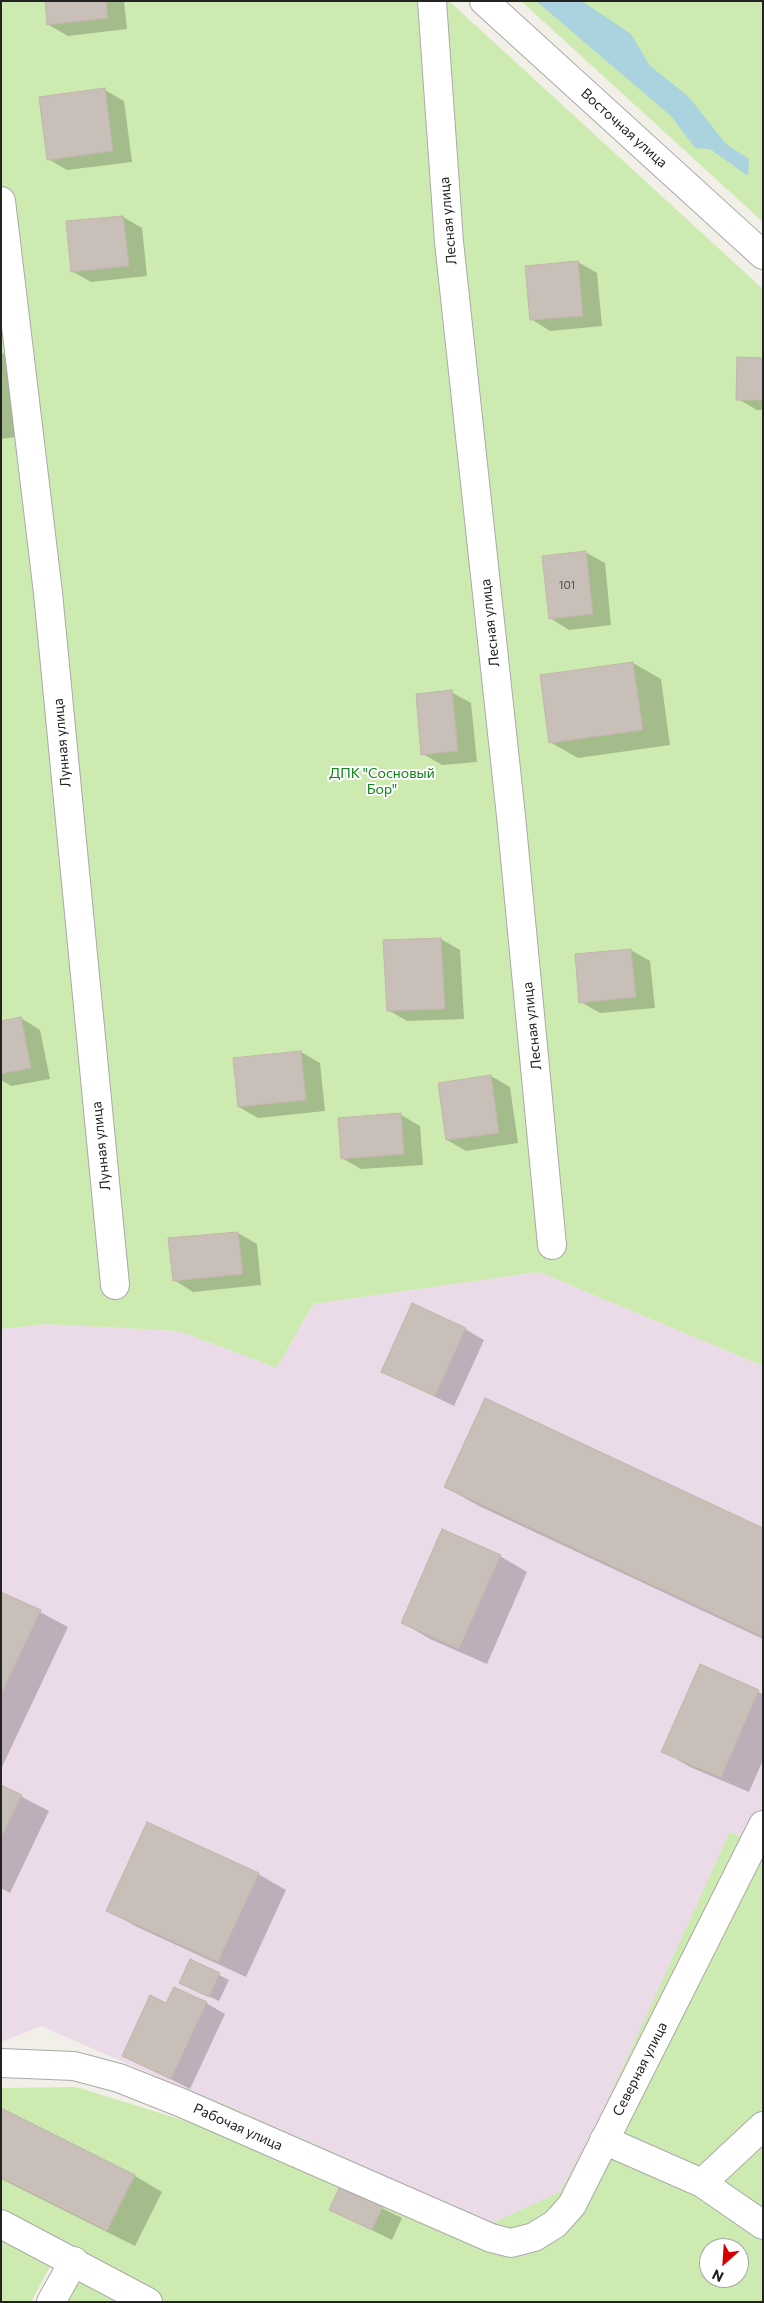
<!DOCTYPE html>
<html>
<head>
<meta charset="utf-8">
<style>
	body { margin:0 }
	#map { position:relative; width:764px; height:2303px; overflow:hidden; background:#f2efe9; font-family:Commissioner,sans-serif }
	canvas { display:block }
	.frame { position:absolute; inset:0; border:2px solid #222; pointer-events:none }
	.north { position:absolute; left:699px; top:2238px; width:50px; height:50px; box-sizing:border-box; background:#fff; border:1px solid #a7a7a7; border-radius:50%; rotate:206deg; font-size:14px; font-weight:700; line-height:20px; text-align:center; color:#222 }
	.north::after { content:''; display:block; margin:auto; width:18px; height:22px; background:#d40000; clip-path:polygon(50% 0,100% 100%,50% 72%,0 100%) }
</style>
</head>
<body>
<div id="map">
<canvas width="764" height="2303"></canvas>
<div class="frame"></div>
<div class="north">N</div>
</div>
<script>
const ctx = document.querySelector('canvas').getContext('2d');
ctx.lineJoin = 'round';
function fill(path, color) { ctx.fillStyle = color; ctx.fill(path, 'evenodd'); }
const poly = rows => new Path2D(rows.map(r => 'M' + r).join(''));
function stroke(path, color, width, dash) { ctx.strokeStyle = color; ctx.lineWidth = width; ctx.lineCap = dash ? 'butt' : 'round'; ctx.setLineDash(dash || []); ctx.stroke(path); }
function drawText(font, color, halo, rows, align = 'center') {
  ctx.font = font + ' Commissioner,sans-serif'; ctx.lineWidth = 4; ctx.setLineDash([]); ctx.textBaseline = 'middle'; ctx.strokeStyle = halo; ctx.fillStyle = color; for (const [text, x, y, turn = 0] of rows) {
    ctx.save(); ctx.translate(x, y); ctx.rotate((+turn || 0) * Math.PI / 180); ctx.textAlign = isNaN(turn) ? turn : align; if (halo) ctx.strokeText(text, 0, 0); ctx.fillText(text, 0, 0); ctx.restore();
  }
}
fill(poly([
	[539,1272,763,1366,763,1846,731,1832,601,2115,560,2193,492,2223,41,2026,1,2042,1,1329,46,1324,179,1331,277,1368,313,1304]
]), '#ebdbe8');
fill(poly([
	[1,1,449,1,763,289,763,1366,539,1272,313,1304,277,1368,179,1331,46,1324,1,1329],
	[521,1,763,1,763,222],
	[730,1832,763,1846,763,2302,67,2302,92,2258,1,2211,1,2088,76,2087,202,2126,219,2102,492,2223,560,2192,601,2115],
	[709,2248,739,2248,739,2278,709,2278],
	[1,2239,51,2265,31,2302,1,2302]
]), '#cdebb0');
fill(poly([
	[536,1,582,1,631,34,650,66,688,96,726,144,749,159,748,176,710,149,695,148,671,116]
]), '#aad3df');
fill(poly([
	[46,1,124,1,127,29,68,36,49,25],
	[105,90,124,101,132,162,67,170,48,159],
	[123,217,142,228,147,276,91,282,72,271],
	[578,262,597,273,602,326,550,331,531,319,526,267],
	[1,352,6,355,16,437,1,439],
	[763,359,763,410,757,410,738,399],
	[585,552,605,563,611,625,569,630,550,618],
	[633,663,661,679,670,745,578,758,550,742],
	[451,692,471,703,477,762,442,765,423,754],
	[441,939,460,950,464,1019,407,1021,388,1010],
	[631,950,650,961,655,1008,600,1013,581,1002],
	[21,1018,40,1030,50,1079,11,1086,1,1080,1,1022],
	[301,1052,320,1063,325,1111,258,1118,239,1107],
	[491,1076,510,1087,518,1143,466,1151,447,1140],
	[401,1115,420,1126,423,1165,361,1169,342,1158],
	[238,1233,257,1244,261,1285,193,1292,174,1280],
	[465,1329,484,1340,454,1406,383,1371],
	[445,1487,763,1529,763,1639,479,1506],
	[500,1556,527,1572,487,1664,430,1639,403,1623],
	[1,1593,40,1612,68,1627,1,1769],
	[701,1665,763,1694,763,1760,749,1792,690,1767,663,1751],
	[1,1786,49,1811,10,1893,1,1888],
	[258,1874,286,1890,246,1977,135,1926,108,1910],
	[191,1961,229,1980,219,2001,190,1988],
	[206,2003,225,2014,190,2089,123,2055,167,2005],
	[1,2110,135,2176,162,2192,135,2246,1,2179],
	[341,2188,402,2218,392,2240,331,2210]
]), '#0003');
const building = poly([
	[45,1,106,1,108,18,47,25,45,1],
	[105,88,113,151,47,160,39,97,105,88],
	[123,216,129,266,71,272,66,221,123,216],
	[578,261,583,316,530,320,525,266,578,261],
	[737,357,763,358,763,400,736,400,737,357],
	[586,551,593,614,549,619,542,556,586,551],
	[633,662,643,730,549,743,540,675,633,662],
	[452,690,458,751,421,755,416,694,452,690],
	[441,938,445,1009,387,1011,383,940,441,938],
	[631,949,636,997,579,1003,575,954,631,949],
	[21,1017,31,1068,1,1074,1,1021,21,1017],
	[301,1051,306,1100,238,1107,233,1058,301,1051],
	[491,1075,499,1133,446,1140,438,1083,491,1075],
	[401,1113,404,1154,341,1159,338,1118,401,1113],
	[238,1232,243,1274,173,1281,168,1238,238,1232],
	[412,1303,466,1328,435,1396,381,1372,412,1303],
	[485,1398,763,1528,763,1637,444,1487,485,1398],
	[442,1529,501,1555,459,1649,401,1623,442,1529],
	[1,1592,41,1610,1,1695,1,1592],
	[700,1664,759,1690,721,1778,661,1752,700,1664],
	[1,1785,22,1795,1,1838,1,1785],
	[147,1822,259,1873,218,1962,106,1911,147,1822],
	[190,1959,220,1973,209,1997,179,1983,190,1959],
	[174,1987,207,2002,171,2079,122,2056,150,1995,166,2003,174,1987],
	[1,2108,135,2175,107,2231,1,2178,1,2108],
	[340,2186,383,2206,372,2230,329,2210,340,2186]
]);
fill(building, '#c7bfb8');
stroke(building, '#c4b6ab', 1);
const street = poly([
	[432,1,449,242,511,816,552,1245],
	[484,1,763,255],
	[1,201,48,593,115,1285],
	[1,2063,74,2066,119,2078,182,2103,491,2238,511,2243,534,2237,555,2224,572,2205,763,1825],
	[604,2140,702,2183,763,2225],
	[702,2183,763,2126],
	[1,2224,148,2302],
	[51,2302,74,2261]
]);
stroke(street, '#a9a9a9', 30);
stroke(street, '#fff', 28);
drawText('11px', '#4b4948', null, [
	["101",567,585]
]);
drawText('14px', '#222', '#fff', [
	["Восточная улица",624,128,42],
	["Лесная улица",448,221,-95],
	["Лесная улица",490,623,-96],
	["Лунная улица",62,743,-95],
	["Лесная улица",532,1026,-96],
	["Лунная улица",101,1146,-96],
	["Северная улица",640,2069,-63],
	["Рабочая улица",238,2127,24]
]);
drawText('14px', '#0c8416', '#fff', [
	["ДПК \"Сосновый",382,773],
	["Бор\"",382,789]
]);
</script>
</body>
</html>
